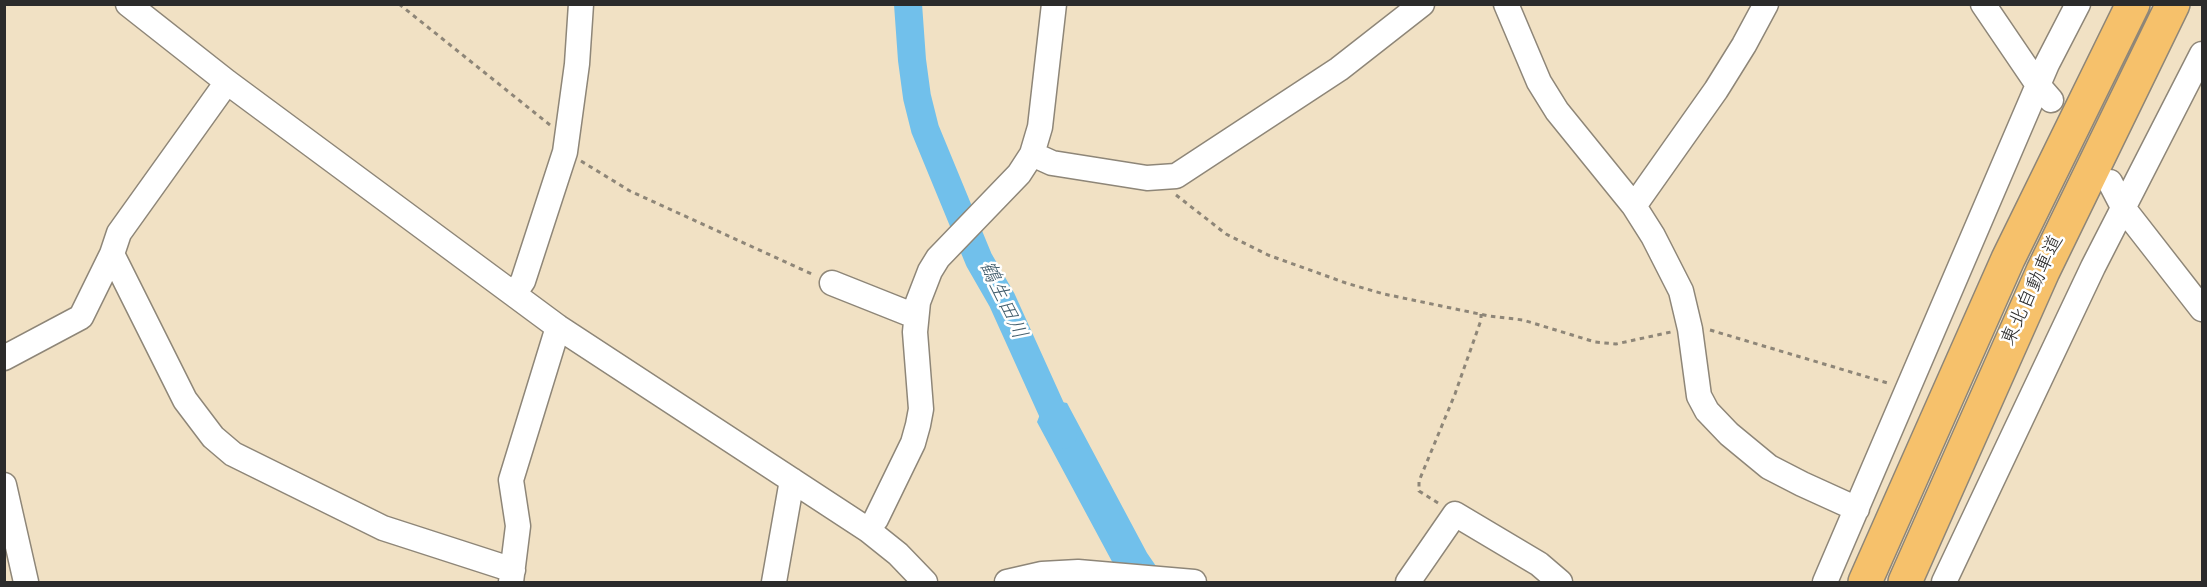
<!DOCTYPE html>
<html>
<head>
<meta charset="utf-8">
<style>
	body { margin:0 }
	#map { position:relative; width:2207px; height:587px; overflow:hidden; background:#f1e1c4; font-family:"Indie Flower",sans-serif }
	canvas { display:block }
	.frame { position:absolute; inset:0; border:6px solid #2b2b2b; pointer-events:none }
</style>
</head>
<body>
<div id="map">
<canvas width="2207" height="587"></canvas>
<div class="frame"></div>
</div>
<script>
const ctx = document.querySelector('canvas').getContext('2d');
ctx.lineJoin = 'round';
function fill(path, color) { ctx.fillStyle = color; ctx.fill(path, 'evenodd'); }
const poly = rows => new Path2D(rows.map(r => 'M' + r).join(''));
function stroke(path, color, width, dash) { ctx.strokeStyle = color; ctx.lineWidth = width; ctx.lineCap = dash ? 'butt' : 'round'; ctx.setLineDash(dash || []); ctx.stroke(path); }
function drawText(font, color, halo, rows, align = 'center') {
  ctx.font = font + ' "Indie Flower","Klee One",sans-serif'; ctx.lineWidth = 5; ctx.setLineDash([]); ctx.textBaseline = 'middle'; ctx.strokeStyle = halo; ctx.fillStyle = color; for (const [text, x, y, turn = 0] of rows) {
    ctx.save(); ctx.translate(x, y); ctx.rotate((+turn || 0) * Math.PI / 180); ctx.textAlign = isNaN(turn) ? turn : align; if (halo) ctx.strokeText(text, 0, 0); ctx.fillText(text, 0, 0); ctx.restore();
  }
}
fill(poly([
	[1046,399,1067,403,1147,553,1167,582,1123,582,1037,422]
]), '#71c0eb');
stroke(poly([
	[908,4,912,60,917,97,925,129,979,260,1002,300,1063,435]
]), '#71c0eb', 28);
const minor = poly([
	[128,4,227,82,558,327,868,530,898,554,925,582],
	[1506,4,1539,82,1557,111,1634,206,1653,236,1681,291,1690,329,1699,396,1707,411,1729,434,1769,467,1802,484,1857,509],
	[1983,4,2038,85,2051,100],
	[1032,154,1052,163,1147,178,1176,176,1339,69,1422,4],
	[2110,182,2124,209,2202,309],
	[1634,206,1716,90,1744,45,1766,4],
	[112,254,185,400,213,437,233,454,383,528,513,570],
	[832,283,915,316],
	[514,294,523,281,565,152,577,64,581,4],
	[4,358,81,317,112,254,119,233,227,82],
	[4,485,26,582],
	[868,530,876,519,913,443,918,425,921,409,915,332,918,302,930,271,938,258,1019,174,1032,154,1040,127,1054,4],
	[511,582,518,526,511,480,558,327],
	[774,582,792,480],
	[1007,582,1042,574,1078,572,1194,582],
	[1408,582,1455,514,1539,564,1560,582],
	[1825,582,2047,64,2078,4],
	[1944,582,2093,267,2202,54]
]);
const highway = poly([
	[1865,582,2008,259,2133,4],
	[1905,582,2043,271,2173,4]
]);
stroke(minor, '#8e8678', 27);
stroke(highway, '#8e8678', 36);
stroke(poly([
	[399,4,550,125],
	[581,161,630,191,814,275],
	[1176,195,1226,234,1268,255,1346,283,1384,294,1489,316,1523,320,1595,342,1616,344,1671,332],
	[1710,330,1891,384],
	[1438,503,1419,491,1419,481,1455,394,1481,320,1481,314]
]), '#8e8678', 3, [4.5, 4.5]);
stroke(minor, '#fff', 24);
stroke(highway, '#f6c16b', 33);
drawText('20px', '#2b2b2b', '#fff', [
	["東北自動車道",2034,291,-65]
]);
drawText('italic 21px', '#445f6e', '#fff', [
	["鶴生田川",1001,301,65]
]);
</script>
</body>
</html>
